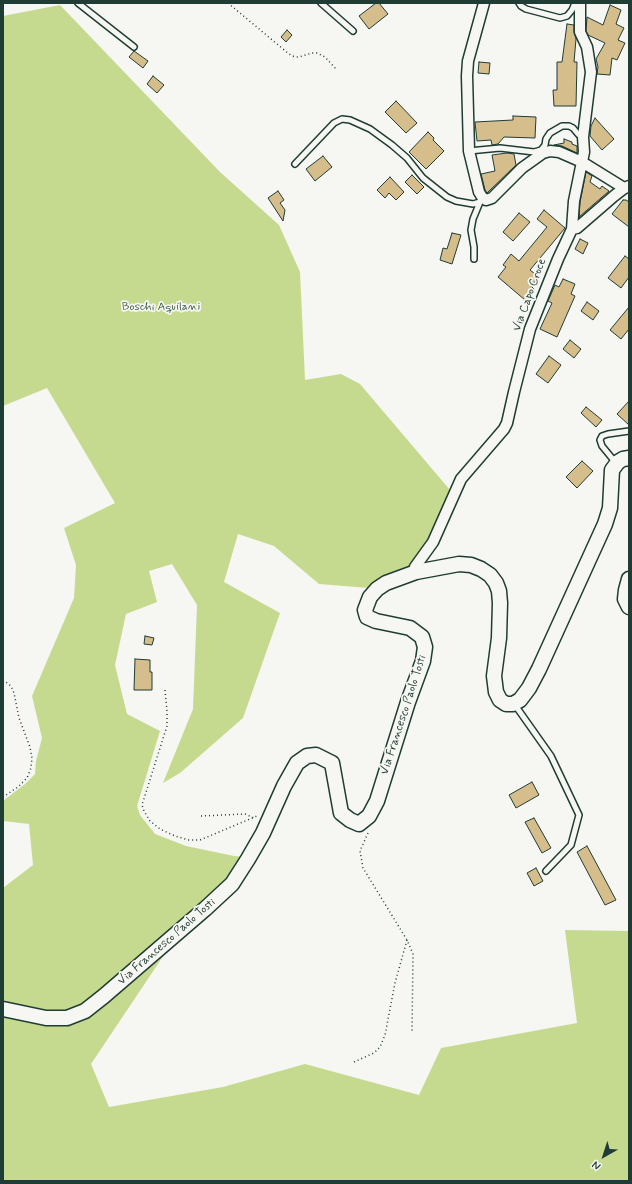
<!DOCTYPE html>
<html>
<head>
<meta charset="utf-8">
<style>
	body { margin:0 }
	#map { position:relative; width:632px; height:1184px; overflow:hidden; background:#f6f6f2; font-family:Mynerve,sans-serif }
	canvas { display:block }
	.frame { position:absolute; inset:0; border:4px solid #1f3d34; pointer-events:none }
	.north { position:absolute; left:584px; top:1136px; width:40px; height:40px; -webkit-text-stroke:3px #f6f6f2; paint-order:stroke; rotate:219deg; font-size:11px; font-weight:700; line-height:16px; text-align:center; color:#1f3d34 }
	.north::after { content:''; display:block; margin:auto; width:14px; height:18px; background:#1f3d34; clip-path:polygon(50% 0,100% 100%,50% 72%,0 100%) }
</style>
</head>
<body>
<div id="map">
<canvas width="632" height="1184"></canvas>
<div class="frame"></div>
<div class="north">N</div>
</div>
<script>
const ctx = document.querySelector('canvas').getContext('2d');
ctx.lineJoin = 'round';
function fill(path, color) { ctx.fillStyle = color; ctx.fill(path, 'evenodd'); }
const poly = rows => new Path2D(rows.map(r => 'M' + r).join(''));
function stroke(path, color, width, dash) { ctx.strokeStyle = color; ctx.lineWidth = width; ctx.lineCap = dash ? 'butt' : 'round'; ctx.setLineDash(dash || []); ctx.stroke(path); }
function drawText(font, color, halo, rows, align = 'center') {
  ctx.font = font + ' Mynerve,sans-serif'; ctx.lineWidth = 3.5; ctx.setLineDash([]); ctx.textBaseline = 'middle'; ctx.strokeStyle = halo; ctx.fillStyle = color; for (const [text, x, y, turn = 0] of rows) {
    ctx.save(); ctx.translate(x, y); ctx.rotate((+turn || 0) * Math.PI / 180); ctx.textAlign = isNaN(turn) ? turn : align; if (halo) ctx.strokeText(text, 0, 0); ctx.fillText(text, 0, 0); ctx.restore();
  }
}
fill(poly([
	[60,5,220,172,279,225,300,272,305,380,341,374,360,384,450,490,451,501,415,567,369,588,319,584,274,546,238,534,224,582,280,613,243,718,180,773,163,783,193,709,197,605,172,564,149,571,157,602,126,614,115,665,127,714,160,731,137,806,140,815,155,834,186,846,234,856,245,857,228,881,178,934,91,1064,109,1107,223,1087,305,1064,419,1095,441,1048,577,1023,565,930,629,931,629,1181,3,1181,3,888,33,865,29,824,3,821,3,801,25,784,35,774,36,761,42,738,32,696,74,598,76,565,64,528,115,503,47,388,3,406,3,16]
]), '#c6da8f');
const building = poly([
	[376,3,379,3,388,14,369,29,359,16,376,3],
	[610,5,621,10,616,24,624,28,618,40,625,43,617,60,612,58,610,75,597,74,598,67,596,59,605,43,588,35,586,31,587,17,603,25,610,5],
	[567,24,574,25,574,32,576,39,574,62,577,62,576,106,554,106,553,90,557,90,557,62,562,62,567,24],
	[287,30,292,35,286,42,281,37,287,30],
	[134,51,148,61,143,68,129,57,134,51],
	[479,62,490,63,489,74,478,73,479,62],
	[153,76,164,85,157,93,147,84,153,76],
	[396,101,417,123,406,133,385,112,396,101],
	[513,116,536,117,535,138,504,137,498,144,492,145,491,140,477,141,475,122,513,120,513,116],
	[595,118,614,139,602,150,590,136,591,126,595,118],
	[428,132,434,138,433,140,444,151,426,169,409,152,428,132],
	[564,139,572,142,572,144,577,146,577,153,562,146,554,145,564,143,564,139],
	[507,153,514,154,516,165,487,193,485,190,481,174,495,171,492,155,507,153],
	[323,156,332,167,315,181,306,169,323,156],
	[586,172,592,176,590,182,600,189,602,186,609,191,579,217,580,202,586,172],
	[412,175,424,187,417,194,405,182,412,175],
	[390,177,404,192,396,200,389,193,385,198,377,190,390,177],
	[278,191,284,200,280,203,285,210,283,221,268,198,278,191],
	[623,200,626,200,629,202,629,227,612,214,623,200],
	[544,210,565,228,530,270,539,277,531,286,534,289,525,300,498,277,506,267,503,265,511,254,519,261,547,227,537,219,544,210],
	[519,213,530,222,513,241,503,232,519,213],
	[452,233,461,235,452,264,440,260,443,248,447,249,452,233],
	[580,239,588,243,583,254,575,249,580,239],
	[625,256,629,259,629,277,621,288,608,278,625,256],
	[563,279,575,284,571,294,575,296,557,337,540,329,552,303,548,301,555,285,559,287,563,279],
	[587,302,599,311,593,320,581,311,587,302],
	[629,307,629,329,621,339,610,330,629,307],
	[570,340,581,349,574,358,563,349,570,340],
	[549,356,561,365,548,383,536,374,549,356],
	[629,401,629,425,617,414,629,401],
	[586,407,602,420,596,427,581,413,586,407],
	[582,461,593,471,577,488,566,477,582,461],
	[145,636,154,638,152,645,144,644,145,636],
	[135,659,150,660,150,672,152,672,152,690,134,690,135,659],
	[532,782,539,795,516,808,509,795,532,782],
	[534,818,551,848,542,853,525,822,534,818],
	[587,846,616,900,605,905,577,852,587,846],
	[536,868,543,881,534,886,527,873,536,868]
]);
fill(building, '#d6bd8c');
stroke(building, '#1f3d34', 1);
const service = poly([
	[78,3,134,47],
	[321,3,353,31],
	[519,3,521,6,526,9,560,18,567,16,572,10,575,3],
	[469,151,500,148,534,152,541,150,545,145,546,139,550,133,562,126,569,126,573,128,578,134,583,137],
	[295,164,334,123,342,119,350,120,370,129,392,145,407,158,423,178,447,197,456,201,473,204,480,202],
	[474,259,474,247,471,230,473,219,480,202],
	[616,463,602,446,600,440,602,436,608,434,629,431],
	[515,705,551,756,579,815,571,845,546,871]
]);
const minor = poly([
	[484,3,468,61,467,76,469,151,479,192,482,197,486,200,492,198,522,168,543,153,550,151,559,152,582,162,624,188],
	[572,229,577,228,614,196,623,189,629,186],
	[416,572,415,567,433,542,461,479,504,429,507,423,514,392,530,329,558,259,572,229,574,201,584,152,583,137,591,72,587,47,580,32,580,3]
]);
const secondary = poly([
	[629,579,626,590,625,599,629,607],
	[3,1009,46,1018,67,1018,85,1011,104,996,205,909,232,884,248,859,263,833,284,786,297,763,307,756,316,755,332,763,341,813,350,820,359,824,369,816,377,801,408,702,423,661,425,647,422,637,410,628,376,621,367,617,365,610,370,597,377,589,386,583,416,572,459,564,471,565,481,569,490,575,496,583,499,591,500,603,499,638,494,676,496,692,500,700,506,704,513,704,520,700,529,688,539,669,605,524,610,508,612,470,618,462,623,459,629,458]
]);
stroke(service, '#1f3d34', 8);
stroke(minor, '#1f3d34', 13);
stroke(secondary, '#1f3d34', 17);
stroke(poly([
	[228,3,289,54,295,57,299,57,312,53,317,53,325,57,336,69],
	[3,680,11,686,14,693,19,718,30,747,32,758,31,768,27,778,18,787,3,797],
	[165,690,167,711,167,726,142,805,144,811,150,821,160,829,175,836,189,840,200,840,257,816],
	[201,816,245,814,254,818],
	[368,833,360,851,363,868,407,940,413,954,412,1032],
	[354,1062,374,1053,380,1047,385,1035,395,983,407,940]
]), '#1f3d34', 1.5, [1, 3]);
stroke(service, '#f6f6f2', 5);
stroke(minor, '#f6f6f2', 10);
stroke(secondary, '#f6f6f2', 14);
drawText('12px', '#1f3d34', '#f6f6f2', [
	["Via Capo Croce",530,295,-70],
	["Via Francesco Paolo Tosti",404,715,-72],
	["Via Francesco Paolo Tosti",167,942,-41]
]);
drawText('12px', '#405c46', '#f6f6f2', [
	["Boschi Aquilani",161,307]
]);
</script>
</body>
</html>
